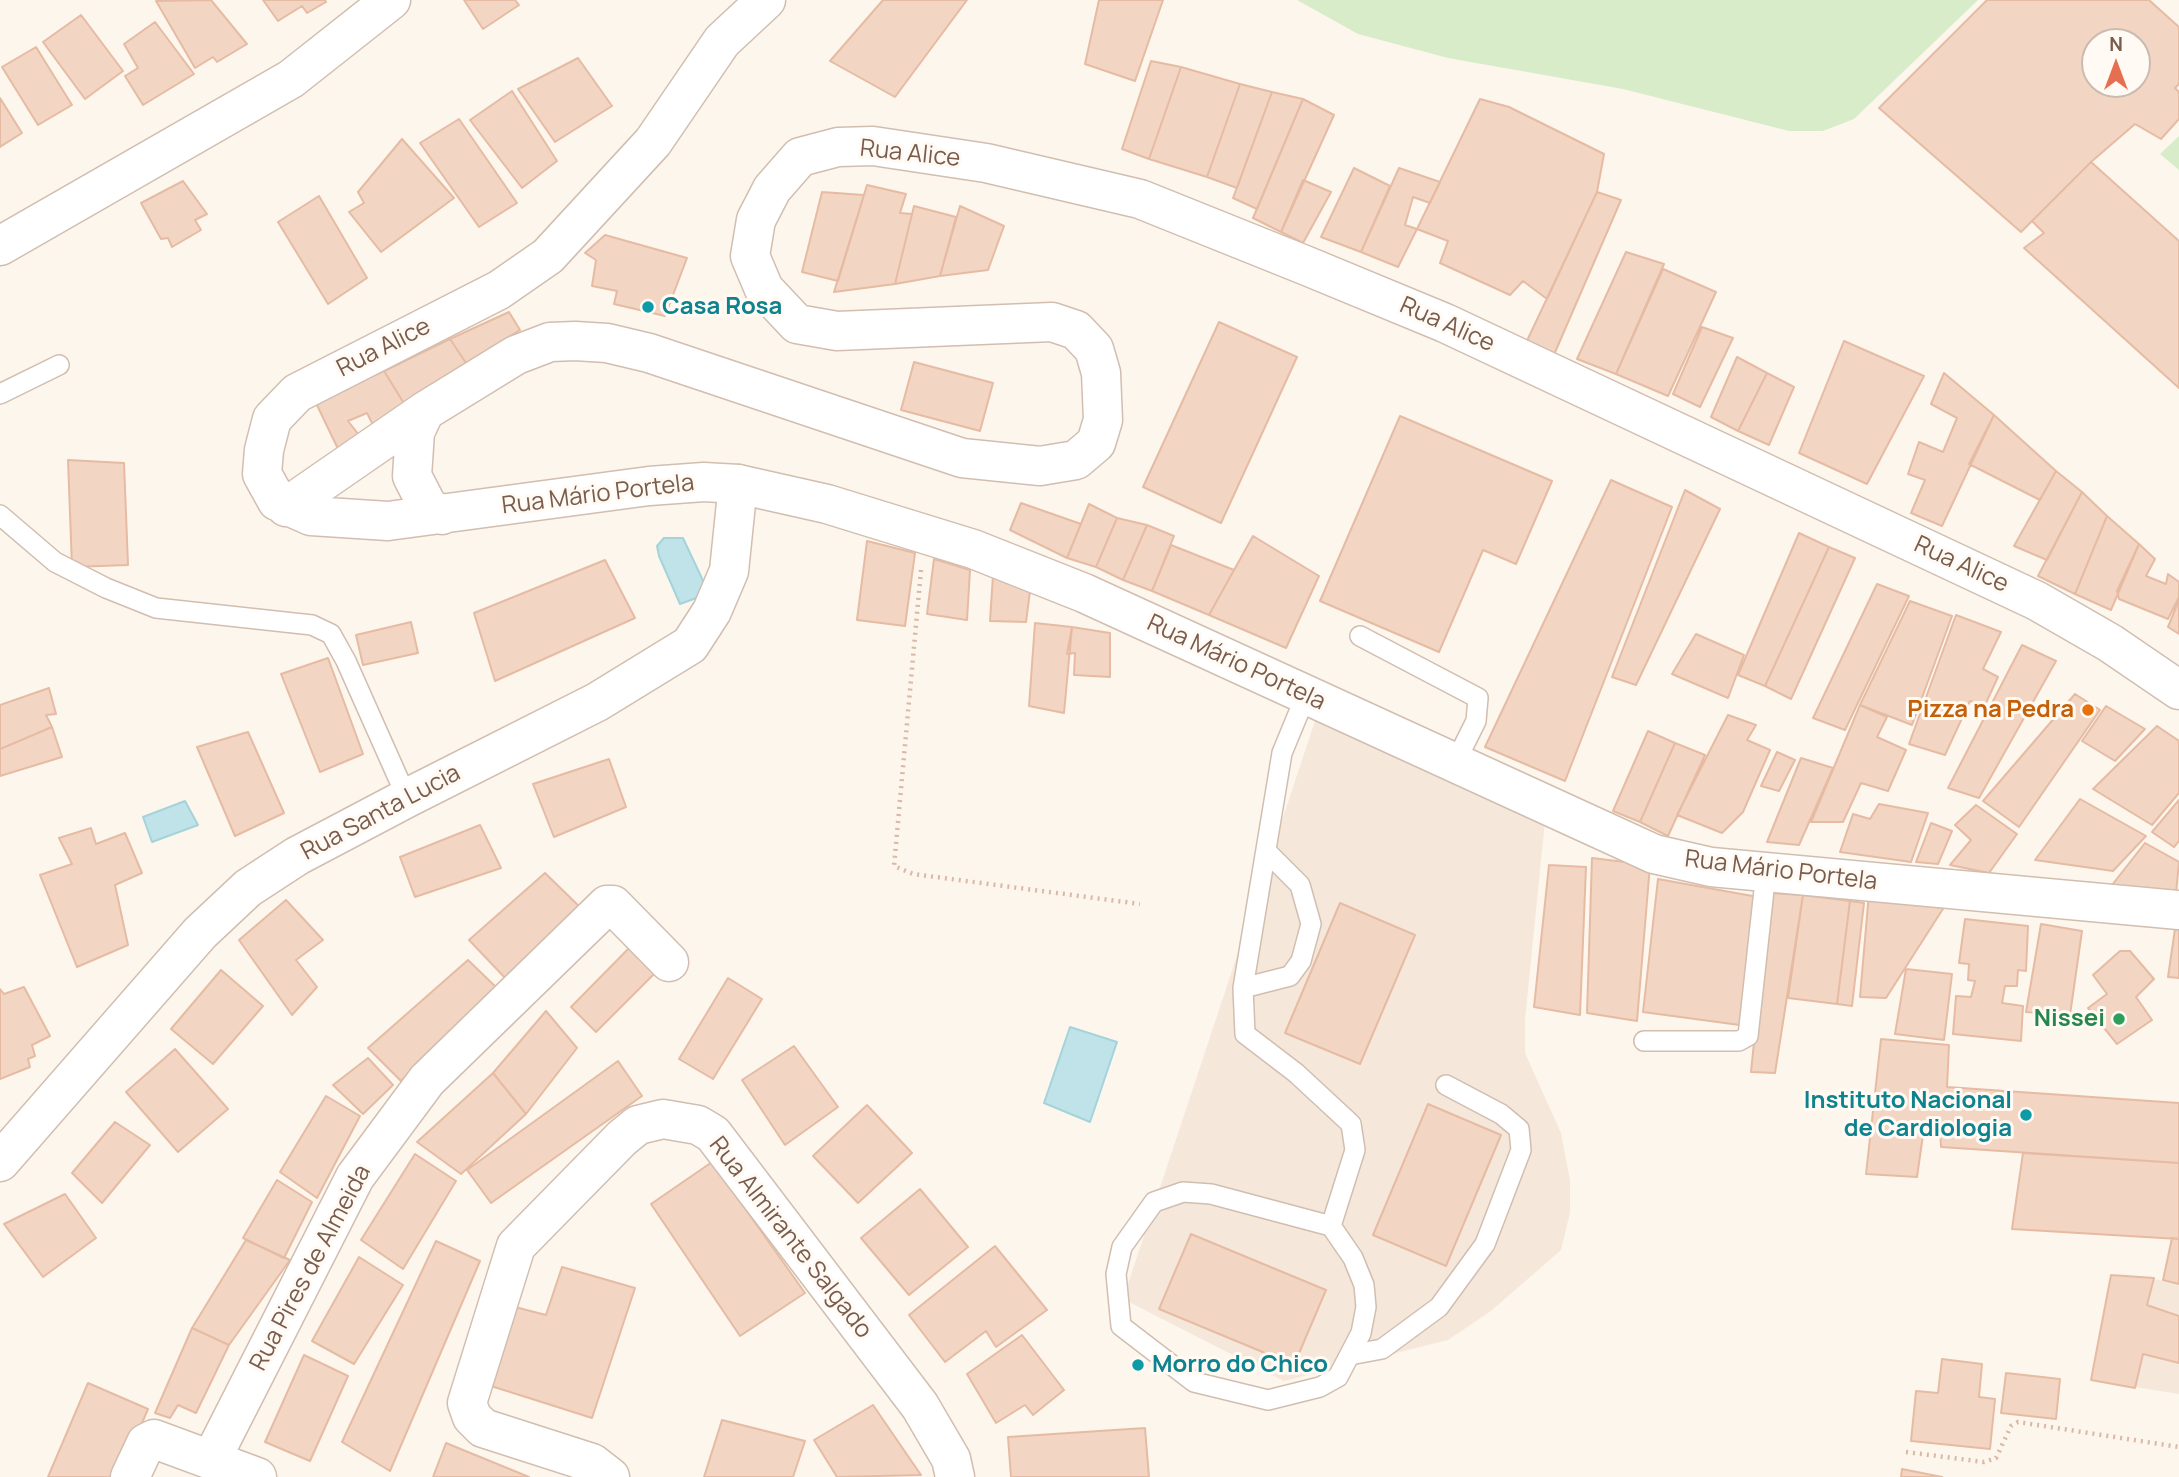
<!DOCTYPE html>
<html>
<head>
<meta charset="utf-8">
<style>
	body { margin:0 }
	#map { position:relative; width:2179px; height:1477px; overflow:hidden; background:#fdf6ec; font-family:Manrope,sans-serif }
	canvas { display:block }
	.north { position:absolute; left:2081px; top:28px; width:70px; height:70px; box-sizing:border-box; background:#fffaf3; border:2px solid #cabbb1; border-radius:50%; rotate:0deg; font-size:19px; font-weight:700; line-height:28px; text-align:center; color:#7a5c4d }
	.north::after { content:''; display:block; margin:auto; width:24px; height:32px; background:#e76f51; clip-path:polygon(50% 0,100% 100%,50% 72%,0 100%) }
</style>
</head>
<body>
<div id="map">
<canvas width="2179" height="1477"></canvas>
<div class="north">N</div>
</div>
<script>
const ctx = document.querySelector('canvas').getContext('2d');
ctx.lineJoin = 'round';
function fill(path, color) { ctx.fillStyle = color; ctx.fill(path, 'evenodd'); }
const poly = rows => new Path2D(rows.map(r => 'M' + r).join(''));
function stroke(path, color, width, dash) { ctx.strokeStyle = color; ctx.lineWidth = width; ctx.lineCap = dash ? 'butt' : 'round'; ctx.setLineDash(dash || []); ctx.stroke(path); }
function drawText(font, color, halo, rows, align = 'center') {
  ctx.font = font + ' Manrope,sans-serif'; ctx.lineWidth = 6; ctx.setLineDash([]); ctx.textBaseline = 'middle'; ctx.strokeStyle = halo; ctx.fillStyle = color; for (const [text, x, y, turn = 0] of rows) {
    ctx.save(); ctx.translate(x, y); ctx.rotate((+turn || 0) * Math.PI / 180); ctx.textAlign = isNaN(turn) ? turn : align; if (halo) ctx.strokeText(text, 0, 0); ctx.fillText(text, 0, 0); ctx.restore();
  }
}
fill(poly([
	[1318,712,1545,821,1525,1020,1525,1053,1561,1133,1570,1180,1570,1213,1561,1250,1491,1311,1448,1340,1284,1381,1123,1299],
	[2111,1275,2149,1278,2179,1284,2179,1394,2091,1380]
]), '#f5e8da');
fill(poly([
	[1297,0,1978,0,1854,119,1823,131,1789,131,1623,89,1448,58,1358,34],
	[2179,136,2179,170,2160,154]
]), '#d8ecc9');
const water = poly([
	[664,538,683,538,706,587,699,597,680,604,659,556,657,546,664,538],
	[185,801,198,825,152,842,143,817,185,801],
	[1070,1027,1117,1042,1090,1122,1044,1103,1070,1027]
]);
fill(water, '#bfe3e8');
stroke(water, '#a5d3da', 2);
const building = poly([
	[211,0,247,44,217,62,213,57,195,68,156,1,211,0],
	[263,0,325,0,326,2,307,13,302,6,278,21,263,0],
	[464,0,515,0,519,5,483,29,464,0],
	[883,0,967,0,895,97,830,61,883,0],
	[1099,0,1163,0,1135,81,1085,64,1099,0],
	[1987,0,2149,0,2179,27,2179,84,2175,88,2179,92,2179,119,2161,139,2135,124,2091,162,2021,232,1879,108,1987,0],
	[2095,42,2137,42,2137,84,2095,84,2095,42],
	[81,15,123,71,85,99,43,42,81,15],
	[155,22,194,74,143,105,125,76,138,68,124,44,155,22],
	[36,47,72,105,38,125,2,67,36,47],
	[578,58,612,106,555,142,518,89,578,58],
	[1151,61,1181,67,1149,159,1122,149,1151,61],
	[1181,67,1240,84,1207,177,1149,159,1181,67],
	[1240,84,1272,92,1237,188,1207,177,1240,84],
	[512,91,557,161,522,188,470,120,512,91],
	[1272,92,1303,99,1257,209,1233,198,1272,92],
	[0,98,22,133,0,147,0,98],
	[1303,99,1334,115,1281,232,1253,218,1303,99],
	[1480,99,1509,107,1604,154,1597,192,1547,299,1523,281,1510,295,1440,263,1448,241,1417,229,1480,99],
	[459,119,517,203,479,227,420,143,459,119],
	[402,139,454,198,381,252,349,212,364,203,358,192,402,139],
	[2091,162,2179,241,2179,388,2024,248,2044,233,2032,221,2091,162],
	[1354,168,1390,186,1361,252,1321,237,1354,168],
	[1399,168,1440,182,1430,203,1413,197,1405,225,1417,229,1398,267,1361,252,1399,168],
	[1303,180,1331,192,1303,243,1281,232,1303,180],
	[183,181,207,214,195,220,201,230,172,247,168,238,161,239,141,203,183,181],
	[867,185,906,194,900,213,912,214,895,284,834,292,867,185],
	[822,192,864,195,838,281,802,272,822,192],
	[1597,192,1621,200,1553,357,1525,345,1597,192],
	[319,196,367,278,328,304,278,222,319,196],
	[914,206,956,217,940,276,895,284,914,206],
	[960,206,1004,226,988,270,940,276,960,206],
	[605,235,687,258,665,316,614,304,617,291,592,286,596,260,585,253,605,235],
	[1626,252,1664,264,1616,374,1577,359,1626,252],
	[1663,269,1716,292,1668,396,1616,374,1663,269],
	[509,312,520,330,466,363,450,339,509,312],
	[1219,322,1297,357,1221,523,1143,487,1219,322],
	[1702,327,1733,338,1700,407,1673,394,1702,327],
	[450,339,466,363,405,405,384,371,450,339],
	[1844,341,1924,376,1867,484,1799,453,1844,341],
	[1737,357,1767,373,1738,431,1711,417,1737,357],
	[914,362,993,383,980,431,901,410,914,362],
	[384,371,405,405,375,429,367,413,348,421,359,435,339,451,315,401,384,371],
	[1767,373,1794,387,1769,445,1738,431,1767,373],
	[1944,373,1994,415,1942,526,1911,513,1925,480,1908,474,1919,442,1943,452,1957,418,1931,404,1944,373],
	[1994,415,2056,471,2040,500,1969,464,1994,415],
	[1400,416,1552,481,1516,564,1483,550,1439,652,1320,601,1400,416],
	[68,460,124,463,128,565,72,567,68,460],
	[2056,471,2082,492,2047,560,2014,546,2056,471],
	[1611,480,1672,507,1565,781,1485,747,1611,480],
	[1685,490,1720,509,1636,685,1612,677,1685,490],
	[2082,492,2107,516,2075,594,2038,576,2082,492],
	[1021,503,1081,524,1067,558,1010,530,1021,503],
	[1089,504,1117,518,1096,567,1067,558,1089,504],
	[2107,516,2139,544,2111,610,2075,594,2107,516],
	[1117,518,1147,525,1123,580,1096,567,1117,518],
	[1147,525,1174,536,1152,591,1123,580,1147,525],
	[1799,533,1829,547,1765,686,1738,675,1799,533],
	[1253,536,1319,576,1286,648,1209,615,1253,536],
	[867,541,915,553,905,626,857,620,867,541],
	[2139,544,2155,559,2146,576,2166,584,2168,574,2179,582,2179,597,2168,619,2119,599,2117,591,2139,544],
	[1171,545,1234,570,1209,615,1152,591,1171,545],
	[1829,547,1855,558,1791,699,1765,686,1829,547],
	[934,559,970,570,967,620,927,614,934,559],
	[605,560,635,618,495,681,474,613,605,560],
	[993,575,1030,591,1026,622,990,621,993,575],
	[1877,584,1909,596,1845,730,1813,718,1877,584],
	[2179,600,2179,634,2168,627,2179,600],
	[1910,601,1952,616,1912,725,1860,705,1910,601],
	[1956,615,2001,632,1983,669,1998,677,1985,705,1970,701,1945,755,1909,744,1956,615],
	[411,622,418,653,363,665,356,635,411,622],
	[1035,623,1072,627,1064,713,1029,706,1035,623],
	[1072,627,1110,633,1110,677,1074,675,1075,653,1067,654,1072,627],
	[1696,634,1744,655,1728,698,1672,674,1696,634],
	[2022,645,2056,661,1979,798,1948,788,2022,645],
	[328,658,363,754,320,772,281,674,328,658],
	[49,688,56,714,46,715,52,727,0,749,0,705,49,688],
	[2075,694,2100,710,2019,827,1983,801,2075,694],
	[1860,705,1887,717,1877,737,1906,750,1888,791,1861,783,1843,822,1811,822,1860,705],
	[2106,706,2145,729,2115,761,2082,741,2106,706],
	[1728,715,1756,725,1747,740,1770,750,1743,812,1722,833,1677,815,1728,715],
	[2157,726,2179,741,2179,793,2152,825,2093,789,2157,726],
	[52,727,62,757,0,776,0,749,52,727],
	[1648,731,1675,743,1640,822,1613,811,1648,731],
	[248,732,284,813,235,836,197,747,248,732],
	[1675,743,1705,755,1668,836,1640,822,1675,743],
	[1777,752,1795,760,1779,791,1761,786,1777,752],
	[1801,758,1833,768,1799,845,1767,842,1801,758],
	[609,759,626,807,554,837,533,784,609,759],
	[2080,799,2146,836,2113,871,2035,860,2080,799],
	[2179,800,2179,841,2174,847,2152,832,2179,800],
	[1879,804,1928,813,1911,862,1840,852,1853,814,1870,819,1879,804],
	[1976,805,2017,834,1989,873,1950,865,1971,840,1955,825,1976,805],
	[1931,823,1952,831,1938,864,1916,862,1931,823],
	[480,825,501,868,415,897,400,857,480,825],
	[91,828,96,844,125,833,142,873,115,885,128,945,77,967,40,875,72,864,59,838,91,828],
	[2145,843,2179,862,2176,893,2112,885,2145,843],
	[1592,858,1650,865,1637,1021,1587,1013,1592,858],
	[1549,865,1586,867,1580,1015,1534,1007,1549,865],
	[545,873,585,912,508,981,469,940,545,873],
	[1658,879,1758,897,1747,1026,1643,1012,1658,879],
	[1769,893,1803,895,1775,1073,1751,1072,1769,893],
	[1869,893,1948,901,1886,998,1860,997,1869,893],
	[1803,895,1850,901,1837,1004,1788,998,1803,895],
	[286,900,323,940,296,960,317,987,292,1015,239,940,286,900],
	[1850,901,1864,903,1852,1006,1837,1004,1850,901],
	[1340,903,1415,935,1360,1064,1285,1033,1340,903],
	[1965,919,2028,926,2026,971,2018,970,2017,986,2005,986,2002,1003,2023,1006,2021,1041,1953,1034,1956,996,1971,997,1975,981,1968,980,1969,964,1959,963,1965,919],
	[2041,924,2082,931,2070,1015,2026,1012,2041,924],
	[2175,929,2179,930,2179,978,2168,977,2175,929],
	[634,943,660,968,596,1032,571,1007,634,943],
	[2120,951,2130,951,2154,979,2136,997,2152,1020,2117,1044,2088,1008,2107,994,2093,975,2120,951],
	[468,960,499,990,401,1081,368,1048,468,960],
	[1906,969,1952,974,1944,1040,1895,1034,1906,969],
	[221,970,263,1006,213,1064,171,1029,221,970],
	[728,978,762,999,713,1079,679,1059,728,978],
	[24,987,50,1036,32,1045,35,1056,28,1059,30,1067,0,1079,0,989,4,994,24,987],
	[546,1011,577,1048,526,1114,493,1073,546,1011],
	[1881,1039,1949,1045,1947,1087,2179,1103,2179,1163,1941,1147,1940,1129,1924,1128,1917,1177,1866,1174,1881,1039],
	[794,1046,838,1107,785,1145,742,1080,794,1046],
	[175,1049,228,1109,178,1152,126,1092,175,1049],
	[368,1058,393,1085,363,1114,333,1085,368,1058],
	[618,1061,642,1096,491,1203,467,1170,618,1061],
	[493,1073,526,1114,461,1174,417,1142,493,1073],
	[326,1096,360,1116,317,1198,280,1172,326,1096],
	[1428,1104,1501,1135,1446,1266,1373,1235,1428,1104],
	[867,1105,912,1153,858,1203,813,1156,867,1105],
	[115,1122,150,1145,102,1203,72,1173,115,1122],
	[2023,1153,2179,1163,2179,1239,2012,1229,2023,1153],
	[415,1154,456,1181,403,1269,361,1240,415,1154],
	[712,1162,805,1293,740,1336,651,1204,712,1162],
	[277,1180,312,1202,284,1258,243,1238,277,1180],
	[920,1189,968,1247,909,1295,861,1238,920,1189],
	[65,1194,96,1238,43,1277,4,1224,65,1194],
	[1191,1234,1326,1290,1294,1365,1159,1309,1191,1234],
	[2172,1238,2179,1239,2179,1284,2163,1280,2172,1238],
	[246,1240,290,1260,229,1345,192,1328,246,1240],
	[436,1241,480,1261,390,1471,342,1442,436,1241],
	[995,1246,1047,1310,996,1347,986,1331,945,1362,909,1315,995,1246],
	[359,1257,403,1285,354,1364,312,1341,359,1257],
	[562,1267,635,1288,592,1418,488,1385,515,1307,546,1315,562,1267],
	[2111,1275,2154,1278,2147,1305,2179,1316,2179,1363,2143,1354,2135,1388,2091,1380,2111,1275],
	[192,1328,229,1345,196,1413,178,1405,170,1418,155,1413,192,1328],
	[1022,1335,1064,1390,1033,1415,1025,1405,996,1423,967,1374,1022,1335],
	[304,1355,348,1376,310,1461,265,1442,304,1355],
	[1942,1359,1982,1364,1979,1397,1995,1399,1990,1449,1911,1441,1916,1391,1938,1393,1942,1359],
	[2006,1373,2060,1379,2056,1419,2001,1413,2006,1373],
	[88,1383,148,1409,119,1477,48,1477,88,1383],
	[873,1405,921,1475,837,1477,814,1440,873,1405],
	[722,1420,805,1441,793,1477,704,1477,722,1420],
	[1145,1428,1149,1477,1011,1477,1008,1437,1145,1428],
	[446,1443,529,1477,433,1477,446,1443],
	[1902,1469,1942,1477,1901,1477,1902,1469]
]);
fill(building, '#f3d5c3');
stroke(building, '#e6bba3', 2);
const service = poly([
	[0,394,59,365],
	[0,515,55,562,106,588,156,608,312,625,331,634,346,661,407,798],
	[1360,636,1478,698,1476,721,1455,763],
	[1306,695,1282,753,1243,988,1245,1034,1296,1073,1351,1124,1355,1150,1331,1226,1353,1258,1364,1285,1366,1307,1361,1333,1338,1377,1320,1387,1268,1400,1194,1382,1121,1326,1116,1274,1122,1247,1154,1202,1183,1192,1211,1194,1331,1226],
	[1243,988,1290,976,1301,961,1311,924,1300,885,1266,851],
	[1644,1041,1739,1041,1748,1036,1766,872],
	[1350,1355,1382,1349,1439,1307,1485,1244,1521,1150,1519,1129,1501,1114,1446,1085]
]);
const minor = poly([
	[0,1162,200,933,248,888,297,856,407,798,597,702,690,645,712,611,729,571,738,484],
	[130,1477,146,1443,154,1439,211,1460],
	[257,1477,211,1460,355,1177,427,1080,607,905,613,905,669,962],
	[610,1477,592,1463,483,1428,472,1417,467,1403,516,1246,622,1138,638,1125,663,1119,698,1125,713,1134,920,1406,951,1459,955,1477]
]);
const tertiary = poly([
	[766,0,722,41,653,142,548,256,499,290,297,393,272,419,264,450,262,474,277,501,311,516,388,521,649,486,704,482,738,484,827,504,973,549,1084,593,1654,854,1711,867,2179,910],
	[0,246,291,79,391,0],
	[425,411,415,432,412,476,428,507,442,515],
	[286,507,425,411,516,355,550,342,575,341,607,343,649,353,962,458,1040,466,1076,460,1096,443,1103,420,1101,373,1094,349,1076,330,1052,322,837,331,797,324,764,289,750,256,756,220,772,189,800,157,838,147,873,146,986,163,1140,199,1307,266,1445,323,2037,601,2110,643,2179,690]
]);
stroke(service, '#d1beb0', 22);
stroke(minor, '#d1beb0', 41);
stroke(tertiary, '#d1beb0', 41);
stroke(poly([
	[921,570,894,866,913,874,1140,904],
	[1906,1452,1984,1462,1996,1458,2011,1426,2018,1422,2179,1447]
]), '#d9b8a5', 4.5, [2, 5]);
stroke(service, '#fff', 19);
stroke(minor, '#fff', 38);
stroke(tertiary, '#fff', 38);
for (const [x, y, r, color] of [
	[648,307,7,"#0f9aa8"],
	[2088,710,7,"#e8710a"],
	[2119,1019,7,"#2e9e5b"],
	[2026,1115,7,"#0f9aa8"],
	[1138,1365,7,"#0f9aa8"]
]) { const dot = new Path2D(); dot.arc(x, y, r, 0, 2 * Math.PI); ctx.fillStyle = color; ctx.fill(dot); stroke(dot, '#fffaf3', 2.5); }
drawText('24px', '#7a5c4d', '#fffaf3', [
	["Rua Alice",910,154,6],
	["Rua Alice",1447,325,24],
	["Rua Alice",384,348,-27],
	["Rua Mário Portela",598,495,-7],
	["Rua Alice",1961,565,25],
	["Rua Mário Portela",1236,663,25],
	["Rua Santa Lucia",381,813,-28],
	["Rua Mário Portela",1781,871,7],
	["Rua Almirante Salgado",790,1238,52],
	["Rua Pires de Almeida",311,1268,-62]
]);
drawText('bold 24px', '#0d838f', '#fffaf3', [
	["Casa Rosa",662,307],
	["Instituto Nacional",2012,1101,"right"],
	["de Cardiologia",2012,1129,"right"],
	["Morro do Chico",1152,1365]
], 'left');
drawText('bold 24px', '#c56008', '#fffaf3', [
	["Pizza na Pedra",2074,710]
], 'right');
drawText('bold 24px', '#27864d', '#fffaf3', [
	["Nissei",2105,1019]
], 'right');
</script>
</body>
</html>
